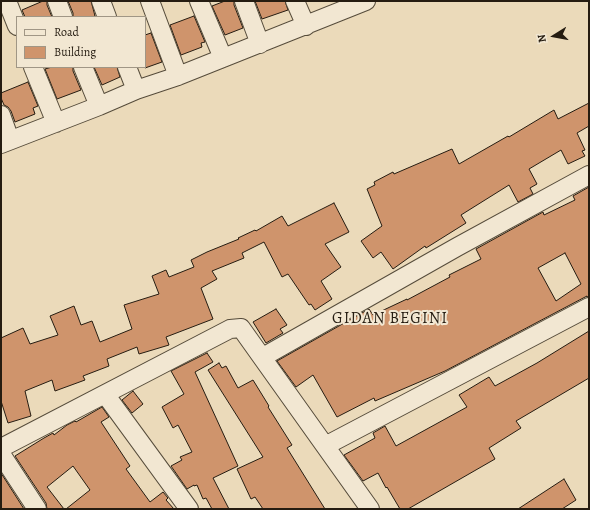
<!DOCTYPE html>
<html>
<head>
<meta charset="utf-8">
<style>
	body { margin:0 }
	#map { position:relative; width:590px; height:510px; overflow:hidden; background:#ebdaba; font-family:Alegreya,serif }
	canvas { display:block }
	.frame { position:absolute; inset:0; border:2px solid #251c11; pointer-events:none }
	.legend { position:absolute; left:16px; top:16px; width:130px; height:52px; box-sizing:border-box; background:#f2e7d2; border:1px solid #a09685; margin:0; padding:5px 7px; list-style:none; font-size:12px; color:#251c11 }
	.legend li { display:flex; align-items:center; gap:8px; height:20px }
	.legend b { width:20px; border:1px solid #a09685 }
	.north { position:absolute; left:534px; top:16px; width:40px; height:40px; -webkit-text-stroke:3px #f2e7d2; paint-order:stroke; rotate:259deg; font-size:11px; font-weight:700; line-height:16px; text-align:center; color:#251c11 }
	.north::after { content:''; display:block; margin:auto; width:14px; height:18px; background:#251c11; clip-path:polygon(50% 0,100% 100%,50% 72%,0 100%) }
</style>
</head>
<body>
<div id="map">
<canvas width="590" height="510"></canvas>
<div class="frame"></div>
<ul class="legend">
<li><b style="height:5px;background:#f2e7d2"></b>Road</li>
<li><b style="height:11px;background:#cf946c"></b>Building</li>
</ul>
<div class="north">N</div>
</div>
<script>
const ctx = document.querySelector('canvas').getContext('2d');
ctx.lineJoin = 'round';
function fill(path, color) { ctx.fillStyle = color; ctx.fill(path, 'evenodd'); }
const poly = rows => new Path2D(rows.map(r => 'M' + r).join(''));
function stroke(path, color, width, dash) { ctx.strokeStyle = color; ctx.lineWidth = width; ctx.lineCap = dash ? 'butt' : 'round'; ctx.setLineDash(dash || []); ctx.stroke(path); }
function drawText(font, color, halo, rows, align = 'center') {
  ctx.font = font + ' Alegreya,serif'; ctx.lineWidth = 4; ctx.setLineDash([]); ctx.textBaseline = 'middle'; ctx.strokeStyle = halo; ctx.fillStyle = color; for (const [text, x, y, turn = 0] of rows) {
    ctx.save(); ctx.translate(x, y); ctx.rotate((+turn || 0) * Math.PI / 180); ctx.textAlign = isNaN(turn) ? turn : align; if (halo) ctx.strokeText(text, 0, 0); ctx.fillText(text, 0, 0); ctx.restore();
  }
}
const building = poly([
	[43,1,47,1,47,5,52,17,25,17,22,10,43,1],
	[68,1,91,1,95,16,92,17,73,17,73,13,68,1],
	[225,1,234,1,234,5,243,28,225,35,212,6,225,1],
	[255,1,285,1,288,10,262,19,255,1],
	[194,16,205,42,201,43,202,47,181,55,170,25,194,16],
	[151,33,162,62,145,68,145,35,151,33],
	[52,67,73,67,73,71,81,90,57,99,45,69,52,67],
	[94,67,117,67,120,77,102,85,94,67],
	[28,82,38,106,33,108,35,114,15,122,11,111,8,107,4,105,1,98,1,93,28,82],
	[589,103,589,126,577,133,585,150,582,151,585,156,568,164,561,150,529,169,537,184,530,188,533,194,518,202,509,185,461,215,466,223,426,248,425,246,393,269,381,252,373,258,361,241,382,226,367,189,375,185,374,182,393,172,394,174,452,149,459,164,508,136,509,137,554,110,558,119,589,103],
	[589,187,589,297,587,297,587,296,445,371,375,401,374,398,337,417,313,375,296,387,277,361,369,309,373,315,407,299,407,300,450,277,449,275,481,259,476,249,543,212,544,215,575,200,573,196,589,187],
	[565,253,581,284,556,301,538,268,565,253],
	[334,203,349,232,325,244,341,267,321,281,332,299,315,310,311,304,309,305,288,274,282,277,264,242,242,253,244,258,212,271,217,279,201,288,213,319,166,337,169,345,139,354,137,347,107,359,109,366,83,376,85,380,55,391,52,380,25,391,31,416,8,423,1,401,1,338,23,328,30,344,58,335,50,316,74,306,81,325,92,321,100,342,132,329,124,305,159,294,152,276,166,270,169,277,194,267,191,260,207,252,239,239,238,238,255,230,256,231,282,216,288,226,334,203],
	[276,309,287,325,280,329,283,333,266,343,253,322,276,309],
	[589,331,589,378,516,421,521,428,489,448,495,459,408,509,400,509,387,487,386,488,378,473,363,481,344,455,375,438,373,433,385,426,396,446,467,407,459,395,489,377,495,386,537,363,589,331],
	[207,353,213,362,195,372,238,466,213,478,229,509,212,509,206,498,203,499,197,485,194,486,194,485,187,489,171,466,182,460,180,457,192,452,178,425,173,428,162,407,184,394,171,371,207,353],
	[219,363,222,368,226,366,238,388,253,380,269,406,268,407,292,445,287,448,325,509,263,509,255,497,251,499,237,469,263,457,208,370,219,363],
	[133,391,143,404,132,413,122,400,133,391],
	[102,407,109,417,101,422,130,466,126,469,150,502,163,492,168,498,166,500,174,509,66,509,90,490,73,466,47,487,64,509,47,509,46,503,15,456,44,438,53,433,54,435,67,425,75,421,76,422,102,407],
	[1,473,24,509,1,509,1,473],
	[564,479,576,500,562,509,518,509,564,479]
]);
fill(building, '#cf946c');
stroke(building, '#251c11', 1);
const street = poly([
	[7,1,17,26],
	[57,1,63,17],
	[101,1,107,17],
	[150,1,178,76],
	[199,1,223,58],
	[244,1,260,44],
	[295,1,306,26],
	[33,67,56,123],
	[83,67,99,106],
	[127,67,136,90],
	[1,115,10,140],
	[1,144,99,106,136,90,178,76,366,1],
	[263,357,457,247,589,175],
	[105,394,189,509],
	[325,446,589,307],
	[1,448,230,329,241,328,370,509],
	[1,454,37,509]
]);
stroke(street, '#564c3b', 20);
stroke(street, '#f2e7d2', 18);
ctx.letterSpacing = '1px';
drawText('16px', '#251c11', '#f2e7d2', [
	["GIDAN BEGINI",390,319]
]);
ctx.letterSpacing = '0px';
</script>
</body>
</html>
